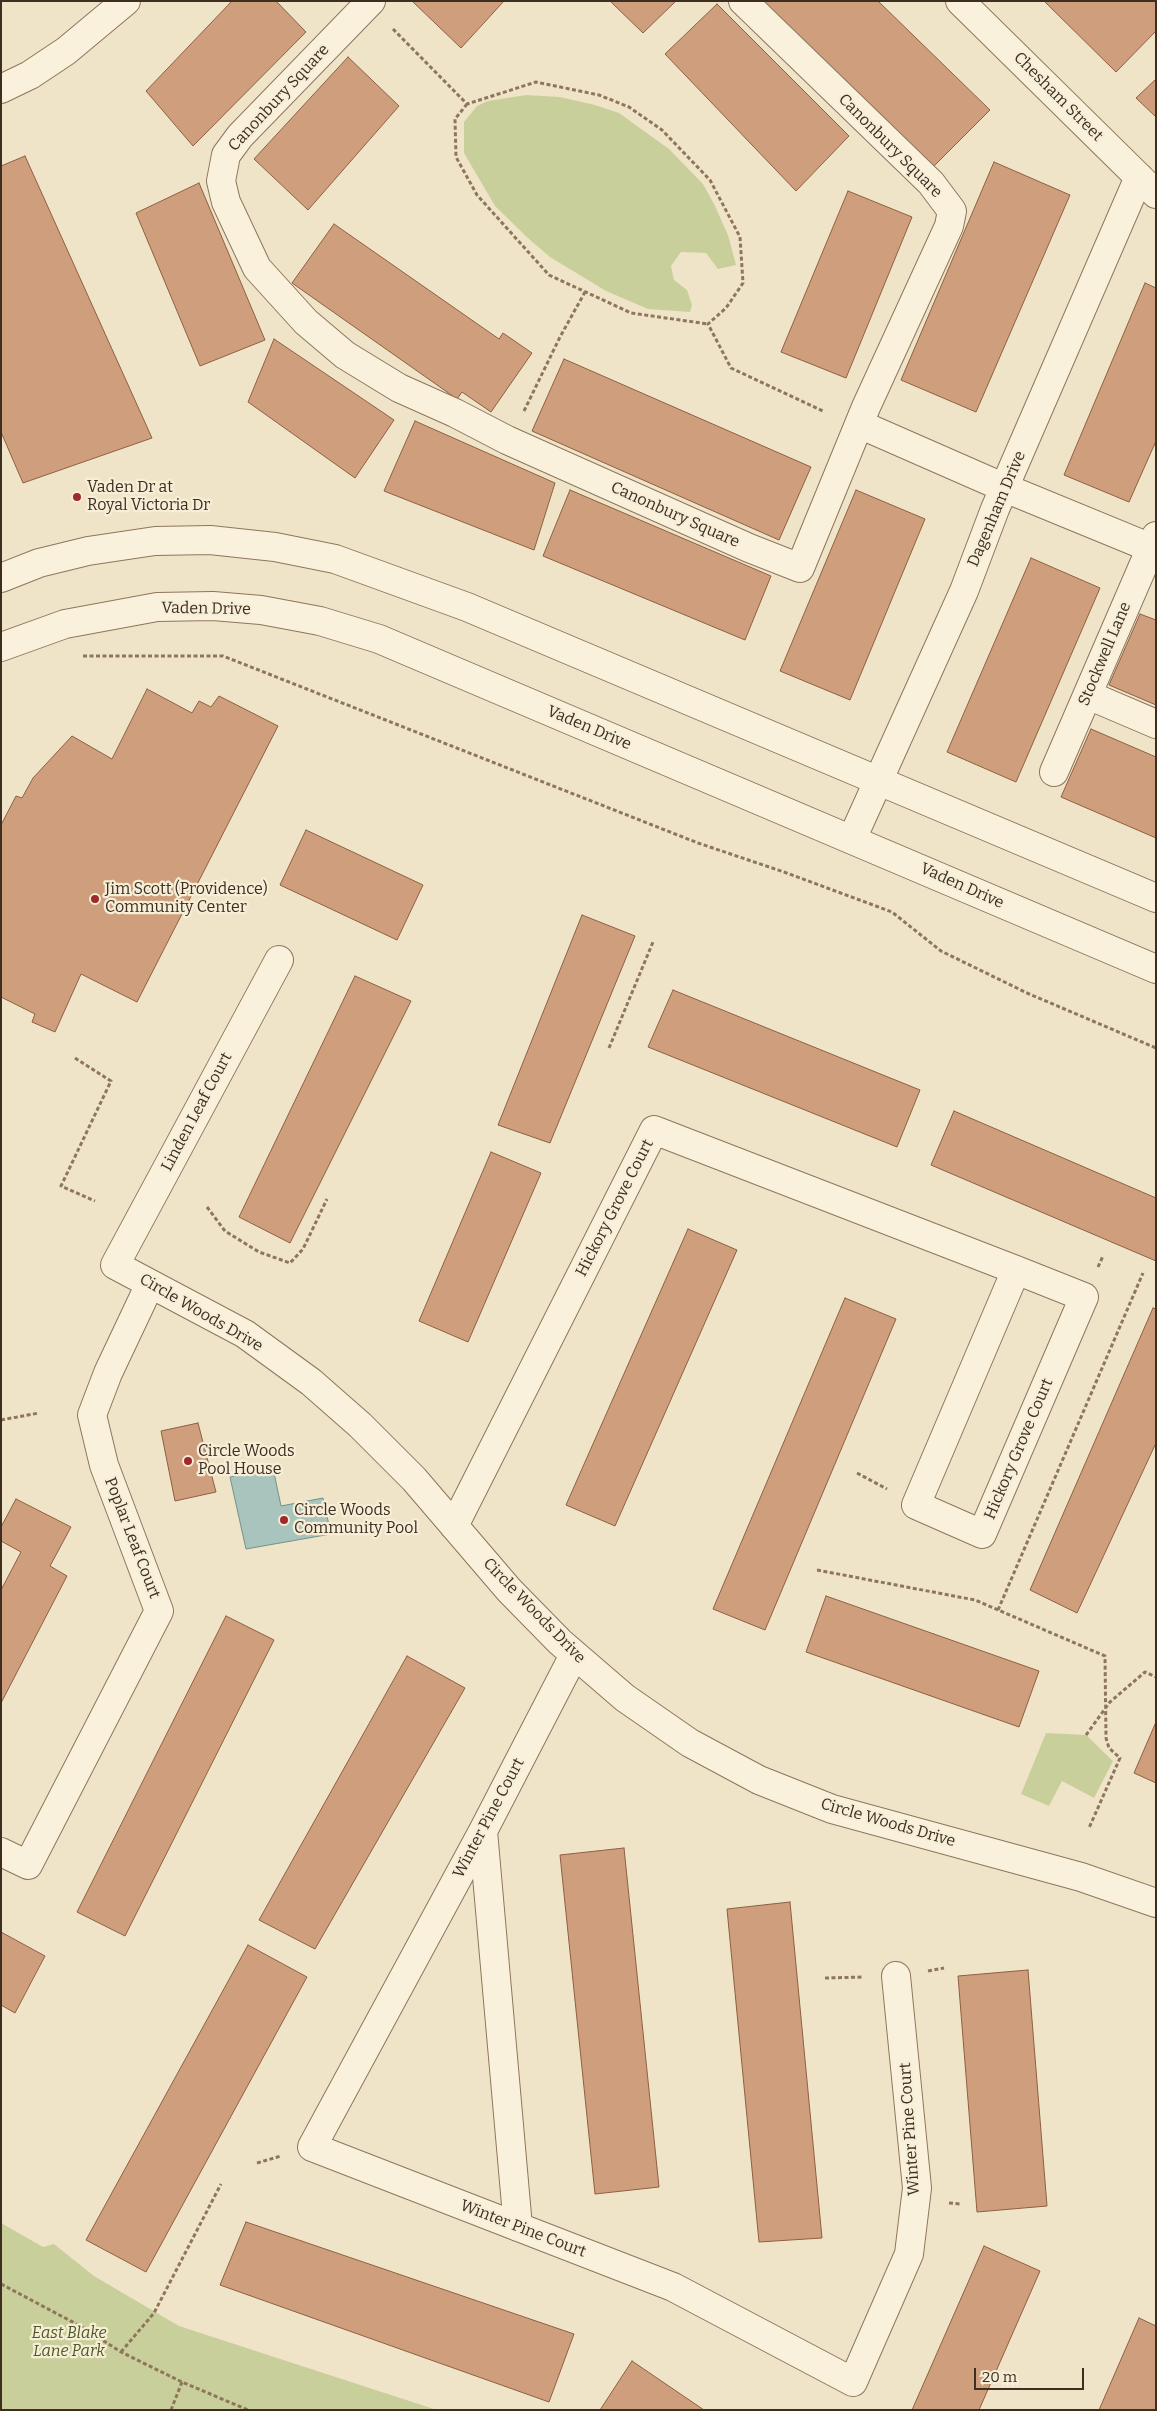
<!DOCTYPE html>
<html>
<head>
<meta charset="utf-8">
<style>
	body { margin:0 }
	#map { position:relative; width:1157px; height:2411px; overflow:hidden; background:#f0e4c8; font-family:Bitter,serif }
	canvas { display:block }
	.frame { position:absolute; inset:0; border:2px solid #3d2e20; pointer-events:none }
	.scale { position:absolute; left:974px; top:2368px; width:110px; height:22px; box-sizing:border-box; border:2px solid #3d2e20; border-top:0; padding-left:6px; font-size:15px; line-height:18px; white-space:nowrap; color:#3d2e20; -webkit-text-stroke:4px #f7eed8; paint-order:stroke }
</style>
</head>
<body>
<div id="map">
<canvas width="1157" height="2411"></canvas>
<div class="frame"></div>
<div class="scale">20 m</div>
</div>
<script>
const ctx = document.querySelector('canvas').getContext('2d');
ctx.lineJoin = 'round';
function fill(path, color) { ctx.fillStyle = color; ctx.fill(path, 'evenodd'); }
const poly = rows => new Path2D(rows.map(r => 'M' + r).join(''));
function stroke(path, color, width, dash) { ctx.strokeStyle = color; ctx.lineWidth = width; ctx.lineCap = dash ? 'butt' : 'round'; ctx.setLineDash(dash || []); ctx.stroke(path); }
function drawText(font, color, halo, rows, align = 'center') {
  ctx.font = font + ' Bitter,serif'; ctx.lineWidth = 4.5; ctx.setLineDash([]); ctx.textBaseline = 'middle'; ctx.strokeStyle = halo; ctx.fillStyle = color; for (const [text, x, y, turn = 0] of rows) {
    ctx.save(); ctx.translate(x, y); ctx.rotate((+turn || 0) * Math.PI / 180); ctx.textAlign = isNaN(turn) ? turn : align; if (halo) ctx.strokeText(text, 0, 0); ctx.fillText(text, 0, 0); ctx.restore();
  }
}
fill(poly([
	[526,95,560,97,595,105,619,113,669,149,703,184,714,204,728,235,736,265,718,269,706,253,681,252,671,266,674,280,687,290,692,305,690,312,648,309,606,291,550,257,530,240,495,206,464,153,464,122,477,106,488,101],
	[1046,1733,1086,1735,1113,1761,1094,1798,1062,1781,1049,1806,1021,1794],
	[1,2223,43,2247,54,2244,94,2276,179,2326,437,2410,1,2410]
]), '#c9cf9b');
const water = poly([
	[273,1468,281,1506,323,1498,331,1534,246,1549,230,1477,273,1468]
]);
fill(water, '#a9c4bc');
stroke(water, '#6f938a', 1);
const building = poly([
	[232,1,276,1,306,32,193,146,146,91,232,1],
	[412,1,504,1,461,48,412,1],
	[610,1,676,1,643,33,610,1],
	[766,1,878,1,990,110,932,168,764,4,766,1],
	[1044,1,1156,1,1156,31,1116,72,1044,1],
	[717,4,849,136,796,191,665,54,717,4],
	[348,57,399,106,308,210,254,159,348,57],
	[1156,79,1156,117,1136,98,1156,79],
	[25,156,152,438,23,483,1,432,1,166,25,156],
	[994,162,1070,195,976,412,901,380,994,162],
	[199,183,265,340,200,366,136,213,199,183],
	[848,191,912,217,846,378,781,352,848,191],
	[334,224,499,339,503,333,532,353,491,412,462,392,457,399,292,283,334,224],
	[1145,283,1156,288,1156,441,1129,502,1064,475,1145,283],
	[274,339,394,420,355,478,248,402,274,339],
	[564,359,811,467,779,540,532,431,564,359],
	[415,421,555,483,534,550,384,491,415,421],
	[570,490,771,576,745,640,543,556,570,490],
	[856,490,925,519,850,700,780,671,856,490],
	[1031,558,1100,588,1016,782,947,752,1031,558],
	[1140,614,1156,620,1156,705,1109,685,1140,614],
	[147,689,192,713,199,701,211,707,219,696,278,726,137,1002,81,974,55,1032,32,1022,35,1014,1,997,1,825,16,796,22,798,33,778,72,736,112,759,147,689],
	[1091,729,1156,757,1156,838,1061,797,1091,729],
	[306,830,423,885,397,940,280,885,306,830],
	[582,915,635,936,550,1143,498,1125,582,915],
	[355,976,411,1001,290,1243,239,1217,355,976],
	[673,990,920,1090,897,1147,648,1047,673,990],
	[954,1111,1156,1198,1156,1261,931,1165,954,1111],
	[491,1152,541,1173,468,1342,419,1321,491,1152],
	[688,1229,737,1250,615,1526,566,1505,688,1229],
	[845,1298,896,1319,765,1630,713,1609,845,1298],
	[1153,1308,1156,1309,1156,1443,1077,1613,1030,1590,1153,1308],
	[198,1423,216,1492,175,1501,161,1431,198,1423],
	[16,1499,71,1527,50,1566,67,1576,1,1703,1,1590,21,1552,1,1541,1,1527,16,1499],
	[826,1596,1039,1671,1019,1727,806,1652,826,1596],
	[226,1616,274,1640,125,1936,77,1912,226,1616],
	[407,1656,465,1688,315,1949,259,1920,407,1656],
	[1156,1722,1156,1783,1134,1773,1156,1722],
	[624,1848,659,2187,595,2194,560,1855,624,1848],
	[790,1902,822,2238,759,2242,727,1909,790,1902],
	[1,1932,45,1956,15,2013,1,2005,1,1932],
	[248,1945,307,1977,146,2272,86,2240,248,1945],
	[1028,1970,1047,2206,977,2212,958,1976,1028,1970],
	[246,2222,574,2334,549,2402,220,2285,246,2222],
	[984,2246,1040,2271,979,2410,912,2410,984,2246],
	[1139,2318,1156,2326,1156,2410,1099,2410,1139,2318],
	[632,2361,704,2410,600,2410,632,2361]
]);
fill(building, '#cf9f7d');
stroke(building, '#8d5f41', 1);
const minor = poly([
	[371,1,240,136,226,155,221,181,226,202,257,268,306,322,345,355,399,388,455,413,507,440,749,548,800,568,866,407,949,226,952,211,931,183,743,1],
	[960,1,1156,194],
	[1,89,30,75,66,51,126,1],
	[859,424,1005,488,1156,550],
	[1,578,39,563,88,551,155,541,210,540,275,547,335,559,467,607,1156,898],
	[1,647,65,624,157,607,213,606,261,610,320,621,379,639,1156,969],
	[1088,695,1156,724],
	[1054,772,1156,536],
	[852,839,964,591,995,509,1139,177],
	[279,960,115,1265,245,1334,311,1382,360,1425,414,1479,509,1590,560,1642,625,1698,690,1743,759,1780,832,1809,1081,1877,1156,1903],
	[454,1526,654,1130,1016,1270,1084,1297,982,1534,916,1505,1016,1270],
	[574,1655,483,1831,312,2147,673,2287,853,2382,909,2254,917,2188,896,1976],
	[483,1831,518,2227],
	[1,1852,28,1865,159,1611,104,1465,92,1415,108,1373,150,1284]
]);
stroke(minor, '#8d765c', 30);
stroke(poly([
	[393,29,467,104,536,82,599,95,629,107,662,130,710,180,740,237,743,283,726,308,708,324,731,368,823,411],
	[467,104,455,119,456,157,477,195,549,275,631,313,708,324],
	[524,411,560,337,585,292],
	[83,656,223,656,698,843,784,872,892,912,941,951,1027,993,1156,1048],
	[609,1048,653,942],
	[75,1058,111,1081,61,1186,95,1201],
	[207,1207,225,1231,259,1252,290,1263,303,1249,327,1199],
	[1098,1267,1103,1256],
	[1,1420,39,1413],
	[857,1473,887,1489],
	[817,1570,975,1600,1105,1656,1106,1738,1109,1748,1120,1758,1089,1828],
	[998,1610,1143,1273],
	[1086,1735,1110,1702,1145,1672,1156,1677],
	[928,1971,944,1968],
	[825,1978,864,1977],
	[257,2163,281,2156],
	[949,2203,960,2204],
	[1,2284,82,2327,121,2352,182,2382,248,2410],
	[121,2352,154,2313,221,2184],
	[171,2410,182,2382]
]), '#8d765c', 3, [4, 2.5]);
stroke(minor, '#faf1dc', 28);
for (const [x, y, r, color] of [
	[77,497,5,"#9e2a2b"],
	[95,899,5,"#9e2a2b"],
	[188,1461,5,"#9e2a2b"],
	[284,1520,5,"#9e2a2b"]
]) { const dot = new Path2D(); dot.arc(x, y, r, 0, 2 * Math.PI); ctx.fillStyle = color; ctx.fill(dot); stroke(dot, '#f7eed8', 2); }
drawText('16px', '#3d2e20', '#f7eed8', [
	["Chesham Street",1058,97,45],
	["Canonbury Square",279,98,-47],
	["Canonbury Square",890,146,45],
	["Dagenham Drive",997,509,-67],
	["Canonbury Square",675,515,24],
	["Vaden Drive",206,609,1],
	["Stockwell Lane",1105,654,-67],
	["Vaden Drive",589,728,23],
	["Vaden Drive",962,886,24],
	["Linden Leaf Court",197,1112,-62],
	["Hickory Grove Court",615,1208,-63],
	["Circle Woods Drive",201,1313,30],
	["Hickory Grove Court",1019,1449,-67],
	["Poplar Leaf Court",132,1538,69],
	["Circle Woods Drive",534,1611,46],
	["Winter Pine Court",489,1818,-62],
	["Circle Woods Drive",888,1823,16],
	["Winter Pine Court",910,2129,-94],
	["Winter Pine Court",523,2229,21]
]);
drawText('16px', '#3d2e20', '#f7eed8', [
	["Vaden Dr at",87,488],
	["Royal Victoria Dr",87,506],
	["Jim Scott (Providence)",105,890],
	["Community Center",105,908],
	["Circle Woods",198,1452],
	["Pool House",198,1470],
	["Circle Woods",294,1511],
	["Community Pool",294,1529]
], 'left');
drawText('italic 16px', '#4d5a26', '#f7eed8', [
	["East Blake",69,2334],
	["Lane Park",69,2352]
]);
</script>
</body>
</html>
